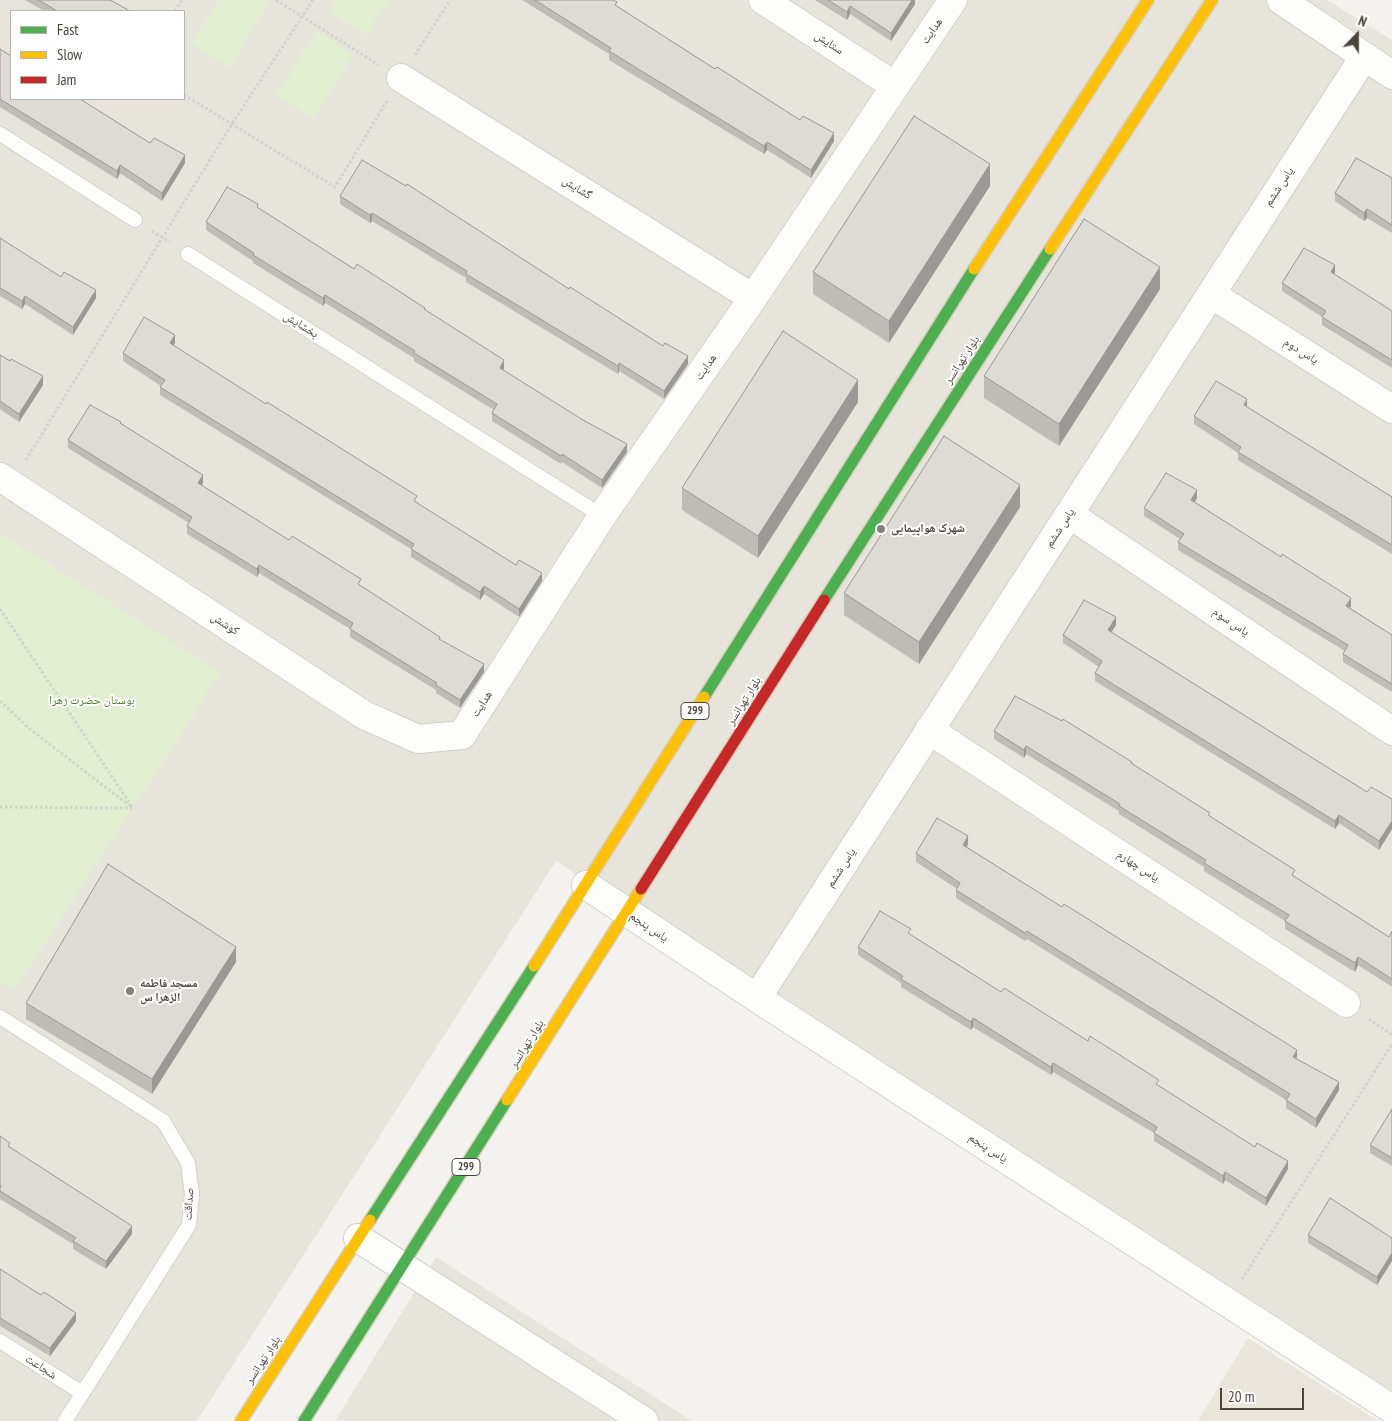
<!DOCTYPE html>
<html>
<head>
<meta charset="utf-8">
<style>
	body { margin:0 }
	#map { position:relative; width:1392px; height:1421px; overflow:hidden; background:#f4f2ee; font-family:"PT Sans Narrow",sans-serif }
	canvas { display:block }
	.legend { position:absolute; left:10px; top:10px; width:175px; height:90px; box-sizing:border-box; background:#fff; border:1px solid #b7b4b0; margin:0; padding:6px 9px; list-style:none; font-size:15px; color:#4b4439 }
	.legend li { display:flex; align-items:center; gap:10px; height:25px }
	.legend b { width:25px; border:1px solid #b7b4b0 }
	.north { position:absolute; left:1332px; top:10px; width:50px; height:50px; -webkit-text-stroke:4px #fff; paint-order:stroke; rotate:22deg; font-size:14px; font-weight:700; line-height:20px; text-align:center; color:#4b4439 }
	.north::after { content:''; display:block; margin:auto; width:18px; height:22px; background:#4b4439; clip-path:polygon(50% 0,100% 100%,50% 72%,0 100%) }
	.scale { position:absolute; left:1220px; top:1388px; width:84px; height:22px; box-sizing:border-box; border:2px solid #4b4439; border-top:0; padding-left:6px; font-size:15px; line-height:18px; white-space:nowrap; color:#4b4439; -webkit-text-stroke:4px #fff; paint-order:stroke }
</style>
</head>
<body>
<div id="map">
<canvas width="1392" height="1421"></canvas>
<ul class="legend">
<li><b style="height:6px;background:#4caf50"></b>Fast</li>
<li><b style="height:6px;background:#ffc107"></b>Slow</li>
<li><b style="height:6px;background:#c62828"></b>Jam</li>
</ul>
<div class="north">N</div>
<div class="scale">20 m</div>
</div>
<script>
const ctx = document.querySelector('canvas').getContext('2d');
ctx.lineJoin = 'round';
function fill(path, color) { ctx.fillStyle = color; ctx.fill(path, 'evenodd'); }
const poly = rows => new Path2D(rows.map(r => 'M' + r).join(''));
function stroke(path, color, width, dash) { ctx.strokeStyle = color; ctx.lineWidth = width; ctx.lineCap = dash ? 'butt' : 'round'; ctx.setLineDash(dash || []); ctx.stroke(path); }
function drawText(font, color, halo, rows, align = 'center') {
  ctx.font = font + ' "PT Sans Narrow","Noto Naskh Arabic",sans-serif'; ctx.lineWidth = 4; ctx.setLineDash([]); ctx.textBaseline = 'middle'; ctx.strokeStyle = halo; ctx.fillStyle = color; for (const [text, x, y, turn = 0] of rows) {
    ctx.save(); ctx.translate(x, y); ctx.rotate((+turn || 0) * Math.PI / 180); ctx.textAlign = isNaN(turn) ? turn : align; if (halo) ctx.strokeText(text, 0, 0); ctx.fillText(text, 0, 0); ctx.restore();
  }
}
fill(poly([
	[0,0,1327,0,1392,40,1392,1408,556,861,197,1421,0,1421],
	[11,11,184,11,184,99,11,99],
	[436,1257,692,1421,335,1421]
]), '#e7e4dc');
fill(poly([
	[1248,1338,1378,1421,1198,1421]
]), '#eae5da');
fill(poly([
	[219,0,263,0,268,3,229,68,191,43],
	[336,0,389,0,367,35,329,11],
	[317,31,353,55,314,119,275,95],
	[0,533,221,673,14,990,0,981]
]), '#e1eecf');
const lane = poly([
	[0,134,135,220],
	[188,254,602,516],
	[0,1017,163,1121,188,1163,192,1194,189,1225,65,1421],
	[0,1341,82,1393]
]);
const street = poly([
	[763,0,895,86],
	[1281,0,1392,75],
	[401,78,753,298],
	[1211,294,1392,409],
	[0,477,364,715,418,739,462,735,602,516,753,298,953,0],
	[1069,514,1392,731],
	[929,730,1346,1003],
	[586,885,757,998,1392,1409],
	[757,998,1364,57],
	[358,1238,644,1421]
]);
const fast = poly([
	[824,600,1050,249],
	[704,697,974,269],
	[370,1220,534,966],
	[304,1421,507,1100]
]);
const slow = poly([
	[1050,249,1212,0],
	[974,269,1148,0],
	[534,966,704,697],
	[507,1100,641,889],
	[241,1421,370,1220]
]);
const jam = poly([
	[641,889,824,600]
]);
stroke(lane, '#d2d0cb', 16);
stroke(street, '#d2d0cb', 30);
stroke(fast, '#d6cebb', 14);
stroke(slow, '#d6cebb', 14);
stroke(jam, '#d6cebb', 14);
stroke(poly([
	[276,0,379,65],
	[175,11,182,0],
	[415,55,450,0],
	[184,95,335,187,387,101],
	[152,231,170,242],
	[26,460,232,124,313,0],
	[0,609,133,808],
	[0,701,31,730,130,806],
	[0,807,132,808],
	[1369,1019,1392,1035],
	[1242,1279,1392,1044]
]), '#d3d2cc', 3, [2.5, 2.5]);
stroke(lane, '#fdfdfc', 14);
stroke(street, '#fdfdfc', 28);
stroke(fast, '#4caf50', 11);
stroke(slow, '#ffc107', 11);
stroke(jam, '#c62828', 11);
fill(poly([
	[25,0,110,0,130,11,44,11],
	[522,0,613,0,617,6,715,69,834,141,811,178,767,150,764,154,609,60,609,54],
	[815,0,915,0,915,4,891,41,850,14,847,20],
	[0,49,150,143,185,163,162,201,120,173,117,179,0,107],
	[1392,178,1392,233,1367,218,1364,221,1335,201,1335,193],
	[990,186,889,343,813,294,813,272],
	[340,196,569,289,688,364,664,399,619,371,618,374,466,282,466,278,372,221,370,223,340,204],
	[258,208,354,269,425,310,504,368,503,370,627,452,602,488,562,462,561,464,492,421,492,413,494,410,414,361,414,358,325,303,323,306,253,263,253,261,206,230,206,222],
	[0,238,61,277,96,298,73,335,25,304,22,309,0,296],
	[1335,273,1334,274,1392,311,1392,368,1322,325,1322,317,1282,291,1282,283],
	[1160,289,1059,446,984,398,984,376],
	[175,343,174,346,417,503,516,565,542,581,519,617,484,594,480,600,411,557,411,549,160,395,160,387,161,386,123,361,123,353],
	[0,355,43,385,19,422,0,409],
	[858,402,758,558,682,510,682,488],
	[1247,407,1392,497,1392,554,1238,460,1238,453,1194,424,1194,416],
	[121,423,203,483,202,485,361,586,440,640,484,672,460,708,436,693,436,690,350,637,350,629,259,573,257,577,187,534,187,526,189,523,68,448,68,440],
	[1197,498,1195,502,1351,606,1350,608,1392,635,1392,692,1343,662,1343,654,1345,651,1178,550,1178,542,1180,539,1144,516,1144,508],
	[1020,507,919,664,844,615,844,593],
	[1116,625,1111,632,1367,792,1392,799,1392,829,1379,850,1339,823,1335,829,1095,681,1095,673,1099,667,1063,643,1063,635],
	[994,731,1132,764,1210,816,1295,877,1389,937,1392,931,1392,987,1358,965,1355,972,1285,929,1285,921,1204,871,1204,867,1119,814,1119,811,1026,754,1024,758,994,739],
	[968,844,967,847,1297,1059,1339,1090,1316,1128,1286,1108,1286,1100,1027,939,1025,941,956,898,956,890,957,889,916,862,916,853],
	[911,935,1001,992,1159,1086,1288,1169,1266,1206,1225,1180,1223,1184,1154,1141,1154,1133,1053,1072,1051,1075,973,1027,971,1030,901,987,901,983,858,955,858,947],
	[236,962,152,1094,26,1019,26,1003],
	[1392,1109,1392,1166,1370,1153,1370,1145],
	[0,1136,10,1147,132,1234,106,1269,73,1249,73,1244,0,1199],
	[1308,1235,1392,1238,1377,1285,1308,1243],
	[0,1269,41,1295,76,1321,50,1356,0,1326]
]), '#bfbcb8');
fill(poly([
	[912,0,915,0,915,4,891,41,891,33],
	[850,6,850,14,847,20,847,12],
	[834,133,834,141,811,178,811,170],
	[767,142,767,150,764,154,764,146],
	[185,155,185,163,162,201,162,193],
	[990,164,990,186,889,343,889,321],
	[120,165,120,173,117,179,117,171],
	[1367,209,1367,218,1364,221,1364,213],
	[372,213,372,221,370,223,370,215],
	[1335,265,1335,273,1331,280,1331,272],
	[1160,267,1160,289,1059,446,1059,424],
	[96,290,96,298,73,335,73,327],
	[325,295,325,303,323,306,323,298],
	[25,296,25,304,22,309,22,301],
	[175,335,175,343,170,351,170,343],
	[688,356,688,364,664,399,664,391],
	[504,360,504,368,500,376,500,368],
	[619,363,619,371,618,374,618,366],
	[43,376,43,385,19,422,19,414],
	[858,380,858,402,758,558,758,536],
	[1247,399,1247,407,1244,405],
	[627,444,627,452,602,488,602,480],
	[203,475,203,483,198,491,198,483],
	[1020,485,1020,507,919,664,919,642],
	[1197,490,1197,498,1191,508,1191,500],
	[259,565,259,573,257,577,257,569],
	[542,573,542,581,519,617,519,609],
	[484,586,484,594,480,600,480,592],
	[1351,598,1351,606,1346,614,1346,606],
	[1116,617,1116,625,1108,638,1108,630],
	[484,664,484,672,460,708,460,700],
	[1026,746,1026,754,1024,758,1024,750],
	[1339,815,1339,823,1335,829,1335,821],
	[1392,821,1392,829,1379,850,1379,841],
	[968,836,968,844,963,853,963,845],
	[236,947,236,962,152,1094,152,1079],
	[1358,957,1358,965,1355,972,1355,963],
	[973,1018,973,1027,971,1030,971,1022],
	[1297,1050,1297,1058,1293,1057],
	[1053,1063,1053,1072,1051,1075,1051,1067],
	[1339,1082,1339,1090,1316,1128,1316,1119],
	[1288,1161,1288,1169,1266,1206,1266,1198],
	[1225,1172,1225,1180,1223,1184,1223,1176],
	[132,1226,132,1234,106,1269,106,1261],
	[1392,1253,1392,1261,1377,1285,1377,1277],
	[76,1313,76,1321,50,1356,50,1348]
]), '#9b9996');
const building = poly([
	[39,0,110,0,130,11,57,11,39,0],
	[535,0,613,0,617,2,615,5,715,69,717,67,800,120,803,116,834,133,811,170,767,142,764,146,609,51,611,48,535,0],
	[828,0,912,0,891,33,850,6,847,12,828,0],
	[0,49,11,56,11,99,80,99,150,143,154,138,185,155,162,193,120,165,117,171,0,99,0,49],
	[914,116,990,164,889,321,813,272,914,116],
	[1356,158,1392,178,1392,225,1367,209,1364,213,1335,193,1356,158],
	[362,160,406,186,407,184,569,289,570,287,663,346,665,343,688,356,664,391,619,363,618,366,466,274,467,271,372,213,370,215,340,196,362,160],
	[227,187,258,204,257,207,354,269,357,264,425,308,424,309,504,360,500,368,583,420,627,444,602,480,562,454,561,456,492,413,497,404,414,353,415,351,325,295,323,298,253,255,254,253,206,222,227,187],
	[1084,219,1160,267,1059,424,984,376,1084,219],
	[0,238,61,277,64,272,96,290,73,327,25,296,22,301,0,288,0,238],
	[1304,248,1335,265,1331,272,1392,311,1392,360,1322,317,1326,311,1282,283,1304,248],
	[144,317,175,335,170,343,266,404,267,402,417,496,414,501,516,565,519,560,542,573,519,609,484,586,480,592,411,549,414,544,160,387,165,380,123,353,144,317],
	[783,331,858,380,758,536,682,488,783,331],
	[0,355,10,361,11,359,43,376,19,414,0,401,0,355],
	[1216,381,1247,399,1244,405,1392,497,1392,545,1238,452,1241,447,1194,416,1216,381],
	[90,405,121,422,120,423,203,475,198,483,289,540,292,536,361,579,358,584,440,637,439,639,484,664,460,700,436,685,437,683,350,629,353,623,259,565,257,569,187,526,192,517,68,440,90,405],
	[944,436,1020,485,919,642,844,593,944,436],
	[1166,473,1197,490,1191,500,1281,557,1282,554,1351,598,1346,606,1392,635,1392,684,1343,654,1348,645,1178,542,1184,534,1144,508,1166,473],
	[1084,600,1116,617,1108,630,1367,792,1371,787,1392,799,1392,821,1379,841,1339,815,1335,821,1095,673,1102,661,1063,635,1084,600],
	[1015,696,1062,721,1063,719,1132,762,1131,763,1210,813,1208,815,1295,870,1292,875,1389,937,1392,931,1392,979,1358,957,1355,963,1285,921,1289,915,1204,863,1206,860,1119,806,1120,804,1026,746,1024,750,994,731,1015,696],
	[937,818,968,836,963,845,1062,907,1064,904,1228,1007,1297,1050,1293,1057,1339,1082,1316,1119,1286,1100,1290,1094,1027,931,1025,933,956,890,960,883,916,853,937,818],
	[108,864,236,947,152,1079,26,1003,108,864],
	[880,911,911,929,908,933,1001,992,1004,988,1088,1041,1090,1036,1159,1080,1156,1084,1255,1147,1257,1143,1288,1161,1266,1198,1225,1172,1223,1176,1154,1133,1157,1127,1053,1063,1051,1067,973,1018,971,1022,901,979,903,976,858,947,880,911],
	[1392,1109,1392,1158,1370,1145,1392,1109],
	[0,1136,10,1143,8,1146,132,1226,106,1261,73,1241,76,1238,0,1191,0,1188,1,1186,0,1185,0,1136],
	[1330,1198,1392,1238,1392,1253,1377,1277,1308,1235,1330,1198],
	[0,1269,41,1295,44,1292,76,1313,50,1348,0,1318,0,1269]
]);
fill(building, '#dedbd6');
stroke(building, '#9b9996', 1);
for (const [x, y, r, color] of [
	[881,529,5,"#868178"],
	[130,991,5,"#868178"]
]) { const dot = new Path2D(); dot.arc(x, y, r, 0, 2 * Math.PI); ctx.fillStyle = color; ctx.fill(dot); stroke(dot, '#fff', 2); }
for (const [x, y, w] of [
	[695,711,28],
	[466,1167,28]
]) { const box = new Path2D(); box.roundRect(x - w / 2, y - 8.5, w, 17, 4); ctx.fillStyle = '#fff'; ctx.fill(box); stroke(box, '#4b4439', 1); }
drawText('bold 11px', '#4b4439', null, [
	["299",695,711],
	["299",466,1167]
]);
drawText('12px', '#4b4439', '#fff', [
	["هدایت",932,31,-56],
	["ستایش",829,43,33],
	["یاس ششم",1279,187,-57],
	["گشایش",577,188,32],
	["بخشایش",301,325,32],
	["یاس دوم",1301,351,32],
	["بلوار تهرانسر",962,360,-57],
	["هدایت",706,367,-55],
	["یاس ششم",1060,528,-57],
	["یاس سوم",1231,622,34],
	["کوشش",225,624,33],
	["بلوار تهرانسر",744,701,-58],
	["هدایت",482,704,-57],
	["یاس چهارم",1138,866,33],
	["یاس ششم",841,868,-57],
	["یاس پنجم",649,927,34],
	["بلوار تهرانسر",527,1044,-58],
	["یاس پنجم",988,1148,33],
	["صداقت",189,1204,-87],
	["بلوار تهرانسر",263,1360,-57],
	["شجاعت",41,1367,33]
]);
drawText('bold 12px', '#4b4439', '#fff', [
	["شهرک هواپیمایی",891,529],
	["مسجد فاطمه",140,984],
	["الزهرا س",140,998]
], 'left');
drawText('12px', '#4a7f2a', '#fff', [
	["بوستان حضرت زهرا",92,701]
]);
</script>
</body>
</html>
